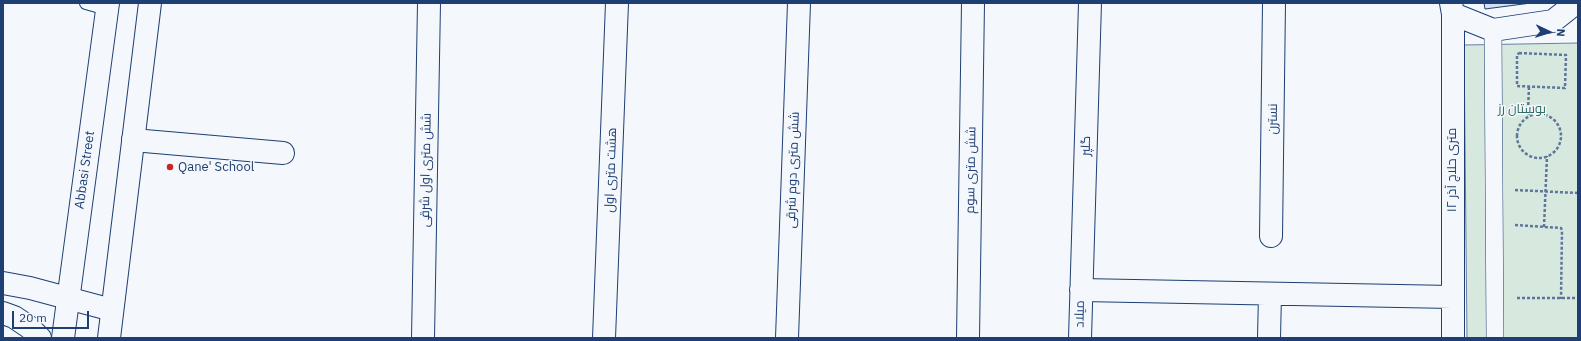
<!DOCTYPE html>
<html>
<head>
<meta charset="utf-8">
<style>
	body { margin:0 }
	#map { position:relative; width:1581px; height:341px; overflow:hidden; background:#f4f7fb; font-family:"IBM Plex Sans",sans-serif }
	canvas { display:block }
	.frame { position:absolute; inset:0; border:4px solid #1d3f73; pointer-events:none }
	.north { position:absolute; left:1529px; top:12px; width:40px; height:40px; -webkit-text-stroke:3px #f4f7fb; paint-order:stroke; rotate:94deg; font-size:11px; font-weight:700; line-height:16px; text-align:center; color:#1d3f73 }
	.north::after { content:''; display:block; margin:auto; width:14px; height:18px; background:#1d3f73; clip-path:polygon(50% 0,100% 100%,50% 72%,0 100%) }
	.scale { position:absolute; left:12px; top:311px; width:77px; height:18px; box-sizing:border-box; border:2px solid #1d3f73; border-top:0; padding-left:5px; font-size:12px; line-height:14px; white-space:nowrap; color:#1d3f73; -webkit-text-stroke:3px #f4f7fb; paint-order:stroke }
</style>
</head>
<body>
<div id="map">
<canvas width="1581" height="341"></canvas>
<div class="frame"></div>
<div class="north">N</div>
<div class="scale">20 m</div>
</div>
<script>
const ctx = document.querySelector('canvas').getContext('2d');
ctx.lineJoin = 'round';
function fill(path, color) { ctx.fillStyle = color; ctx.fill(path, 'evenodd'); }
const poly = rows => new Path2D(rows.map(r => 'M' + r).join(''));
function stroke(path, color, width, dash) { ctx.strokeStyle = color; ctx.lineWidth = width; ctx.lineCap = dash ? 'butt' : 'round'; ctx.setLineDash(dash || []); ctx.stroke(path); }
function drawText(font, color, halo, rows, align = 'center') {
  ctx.font = font + ' "IBM Plex Sans",Cairo,sans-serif'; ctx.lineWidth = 3; ctx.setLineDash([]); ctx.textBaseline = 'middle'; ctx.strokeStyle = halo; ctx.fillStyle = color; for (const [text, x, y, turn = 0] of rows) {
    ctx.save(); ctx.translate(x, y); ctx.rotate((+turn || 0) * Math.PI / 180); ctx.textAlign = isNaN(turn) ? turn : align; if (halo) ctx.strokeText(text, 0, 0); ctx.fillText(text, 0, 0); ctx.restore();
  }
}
const green = poly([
	[1578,43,1578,338,1467,338,1464,45,1578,43]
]);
fill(green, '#d7e8df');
stroke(green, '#687fa3', 1);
const building = poly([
	[1484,3,1531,3,1485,9,1484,3]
]);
fill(building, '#d5e0f0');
stroke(building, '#1d3f73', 1);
const service = poly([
	[86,3,107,9]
]);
const pedestrian = poly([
	[1493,30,1495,338]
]);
const minor = poly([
	[1451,3,1453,14,1453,338],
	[1453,14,1493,30,1553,21,1576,3],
	[133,140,283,153],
	[1271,236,1274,3],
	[1081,290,1452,297],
	[423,338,429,3],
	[604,338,617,3],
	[787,338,799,3],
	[968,338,973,3],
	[1080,338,1090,3],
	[1269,338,1270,294]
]);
const secondary = poly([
	[3,283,30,288,112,310],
	[3,313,14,317,29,327,40,338]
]);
const primary = poly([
	[63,338,108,3],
	[109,338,150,3]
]);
stroke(service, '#1d3f73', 14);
stroke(pedestrian, '#1d3f73', 18);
stroke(minor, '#1d3f73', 24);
stroke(secondary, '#1d3f73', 24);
stroke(primary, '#1d3f73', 24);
stroke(poly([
	[1519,53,1566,55,1565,88,1517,86,1517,55,1519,53],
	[1529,87,1528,111,1529,116],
	[1514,111,1528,111],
	'1517 136a22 22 0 1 1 44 0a22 22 0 1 1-44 0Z',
	[1515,190,1578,193],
	[1515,225,1561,228,1562,230,1561,299],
	[1544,227,1547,156],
	[1517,298,1578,298]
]), '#5e769c', 2.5, [3, 2]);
stroke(service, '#f4f7fb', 12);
stroke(pedestrian, '#f4f7fb', 17);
stroke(minor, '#f4f7fb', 22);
stroke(secondary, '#f4f7fb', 22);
stroke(primary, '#f4f7fb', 22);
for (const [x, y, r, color] of [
	[170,167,4,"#c62828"]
]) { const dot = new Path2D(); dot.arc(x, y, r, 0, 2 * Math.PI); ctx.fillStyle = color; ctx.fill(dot); stroke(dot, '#f4f7fb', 1.5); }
drawText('13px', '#2c6c60', '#f4f7fb', [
	["بوستان رز",1522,109]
]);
drawText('13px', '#1d3f73', '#f4f7fb', [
	["نسترن",1273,119,-89],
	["گلپر",1086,146,-88],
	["Abbasi Street",85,170,-82],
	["شش متری اول شرقی",426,170,-89],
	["هشت متری اول",611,170,-88],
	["شش متری دوم شرقی",793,170,-88],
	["شش متری سوم",971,170,-89],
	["۱۲ متری حلاج آذر",1452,170,-90],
	["میلاد",1080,314,-89]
]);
drawText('13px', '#1d3f73', '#f4f7fb', [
	["Qane' School",178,167]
], 'left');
</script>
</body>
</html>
